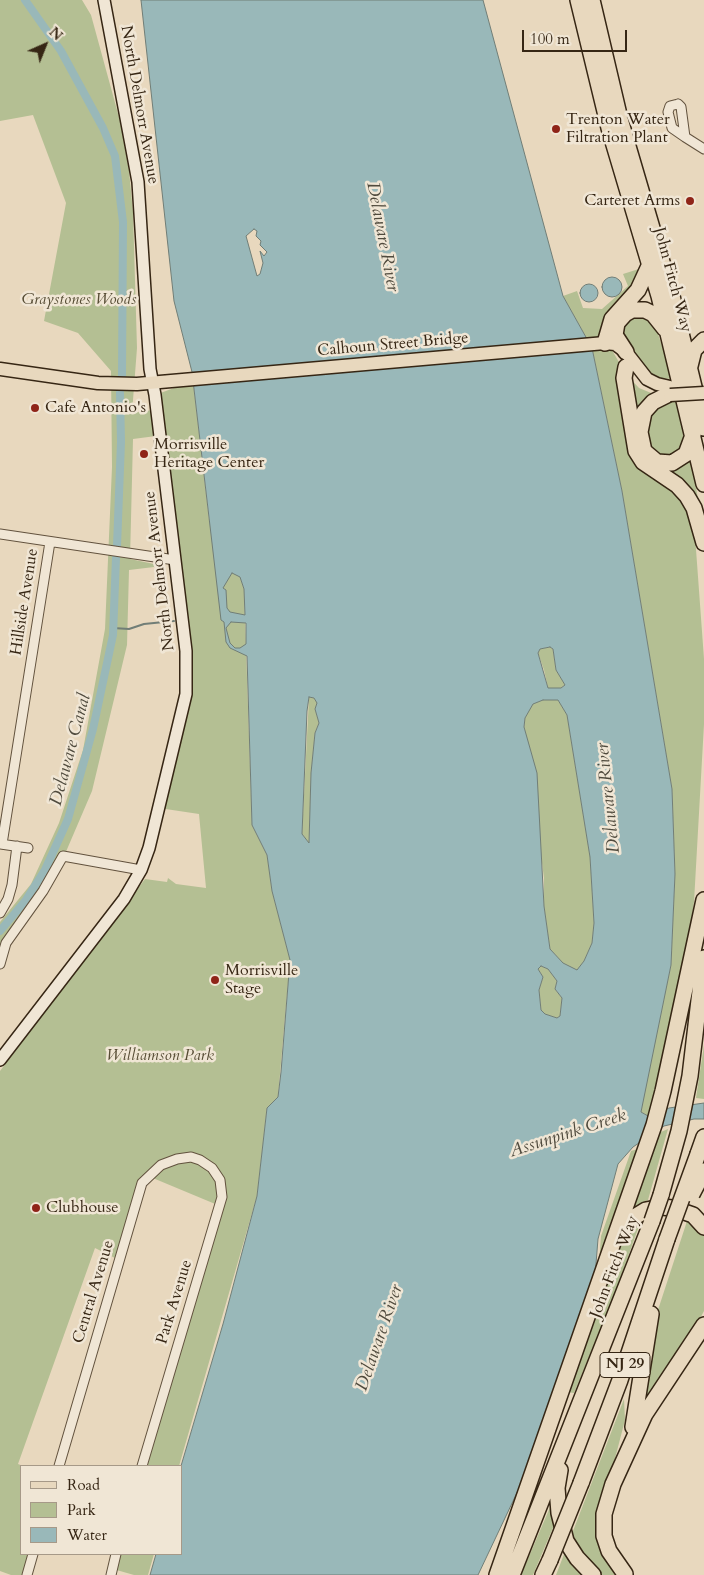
<!DOCTYPE html>
<html>
<head>
<meta charset="utf-8">
<style>
	body { margin:0 }
	#map { position:relative; width:704px; height:1575px; overflow:hidden; background:#e8d8be; font-family:Cardo,serif }
	canvas { display:block }
	.legend { position:absolute; left:20px; top:1465px; width:162px; height:90px; box-sizing:border-box; background:#f0e6d5; border:1px solid #a69988; margin:0; padding:6px 9px; list-style:none; font-size:15px; color:#362614 }
	.legend li { display:flex; align-items:center; gap:10px; height:25px }
	.legend b { width:25px; border:1px solid #a69988 }
	.north { position:absolute; left:20px; top:20px; width:50px; height:50px; -webkit-text-stroke:4px #f0e6d5; paint-order:stroke; rotate:44deg; font-size:14px; font-weight:700; line-height:20px; text-align:center; color:#362614 }
	.north::after { content:''; display:block; margin:auto; width:18px; height:22px; background:#362614; clip-path:polygon(50% 0,100% 100%,50% 72%,0 100%) }
	.scale { position:absolute; left:522px; top:30px; width:105px; height:22px; box-sizing:border-box; border:2px solid #362614; border-top:0; padding-left:6px; font-size:15px; line-height:18px; white-space:nowrap; color:#362614; -webkit-text-stroke:4px #f0e6d5; paint-order:stroke }
</style>
</head>
<body>
<div id="map">
<canvas width="704" height="1575"></canvas>
<ul class="legend">
<li><b style="height:6px;background:#e8d8be"></b>Road</li>
<li><b style="height:14px;background:#b4bf93"></b>Park</li>
<li><b style="height:14px;background:#99b8b9"></b>Water</li>
</ul>
<div class="north">N</div>
<div class="scale">100 m</div>
</div>
<script>
const ctx = document.querySelector('canvas').getContext('2d');
ctx.lineJoin = 'round';
function fill(path, color) { ctx.fillStyle = color; ctx.fill(path, 'evenodd'); }
const poly = rows => new Path2D(rows.map(r => 'M' + r).join(''));
function stroke(path, color, width, dash) { ctx.strokeStyle = color; ctx.lineWidth = width; ctx.lineCap = dash ? 'butt' : 'round'; ctx.setLineDash(dash || []); ctx.stroke(path); }
function drawText(font, color, halo, rows, align = 'center') {
  ctx.font = font + ' Cardo,serif'; ctx.lineWidth = 5; ctx.setLineDash([]); ctx.textBaseline = 'middle'; ctx.strokeStyle = halo; ctx.fillStyle = color; for (const [text, x, y, turn = 0] of rows) {
    ctx.save(); ctx.translate(x, y); ctx.rotate((+turn || 0) * Math.PI / 180); ctx.textAlign = isNaN(turn) ? turn : align; if (halo) ctx.strokeText(text, 0, 0); ctx.fillText(text, 0, 0); ctx.restore();
  }
}
fill(poly([
	[0,0,82,0,91,15,120,121,129,171,133,212,137,348,132,413,153,410,156,436,133,439,130,559,154,564,154,567,129,570,127,645,92,791,59,868,25,920,0,945,0,922,31,884,59,823,83,750,105,629,112,467,111,371,78,333,44,321,66,203,33,115,0,121],
	[642,268,605,333,613,352,623,369,633,453,685,497,694,522,704,659,704,724,694,902,686,959,654,1106,648,1116,641,1112,642,1102,671,965,675,874,672,789,622,491,592,348,563,296,577,291,583,308,602,309,628,286,623,274],
	[635,315,644,315,658,328,658,334,673,379,660,378,650,373,624,342,621,330,626,321],
	[627,375,639,388,656,395,637,422],
	[193,381,209,519,236,563,244,589,252,825,267,855,272,891,290,960,278,1097,267,1108,257,1196,179,1466,143,1466,220,1206,148,1176,119,1260,95,1248,18,1464,23,1466,21,1554,32,1554,24,1575,11,1575,0,1571,0,1071,145,879,167,882,168,878,176,884,206,888,199,814,159,808,184,702,183,625,155,395],
	[677,401,683,431,683,450,669,460,652,451,646,440,650,410,661,402],
	[690,458,701,513,656,466],
	[550,647,553,649,556,670,565,685,561,688,548,688,544,670,538,653,540,649],
	[309,697,314,698,318,703,315,709,319,723,315,733,311,773,309,843,302,834],
	[543,700,558,700,567,715,590,856,594,923,592,943,584,961,577,971,563,963,550,949,544,906,544,878,524,727,525,718,532,704],
	[541,966,548,969,557,981,555,989,562,998,560,1016,557,1018,544,1014,541,1010,539,990,543,977,538,969],
	[704,1045,704,1099,696,1098],
	[668,1129,648,1200,628,1210,654,1135],
	[641,1148,599,1264,601,1236,631,1151],
	[643,1215,611,1304,574,1393,567,1392,624,1230],
	[688,1218,704,1231,704,1311,694,1330,642,1407,655,1340,657,1313],
	[624,1399,625,1420,611,1474,595,1521,602,1544,623,1575,556,1575],
	[551,1505,555,1523,533,1575,521,1575],
	[117,1554,154,1554,148,1575,134,1575,113,1569]
]), '#b4bf93');
const water = poly([
	[141,0,483,0,563,296,592,348,622,491,672,789,675,874,671,965,641,1112,648,1116,669,1108,704,1103,704,1119,694,1119,664,1126,633,1147,618,1164,598,1239,595,1276,523,1480,478,1575,150,1575,156,1554,181,1554,181,1466,223,1324,257,1196,267,1108,278,1097,281,1072,290,960,272,891,267,855,252,825,247,656,230,648,226,642,224,622,221,620,192,372,174,301,141,0],
	[254,229,257,231,256,236,261,241,260,245,267,252,264,256,260,251,263,263,260,274,257,276,246,236,254,229],
	[232,573,240,577,244,589,245,615,230,612,227,608,226,590,223,588,232,573],
	[231,622,246,623,246,644,240,648,235,648,230,643,226,628,231,622],
	[550,647,553,649,556,670,565,685,561,688,548,688,538,653,540,649,550,647],
	[309,697,314,698,317,703,315,709,319,723,315,733,311,773,309,843,302,834,307,711,309,697],
	[543,700,558,700,567,715,590,857,594,923,592,943,584,961,577,970,563,963,550,949,544,906,537,773,524,727,525,718,533,704,543,700],
	[541,966,548,969,557,981,555,989,562,998,560,1016,557,1018,545,1014,541,1010,539,990,543,977,538,969,541,966],
	'602 287a10 10 0 1 1 20 0a10 10 0 1 1-20 0Z',
	'580 293a9 9 0 1 1 18 0a9 9 0 1 1-18 0Z'
]);
fill(water, '#99b8b9');
stroke(water, '#717e77', 1);
stroke(poly([
	[113,628,129,629,144,624,174,621]
]), '#717e77', 2);
stroke(poly([
	[25,0,61,51,103,128,115,156,123,222,122,376],
	[117,546,121,442,120,393],
	[0,931,26,900,45,870,68,819,93,729,113,635,116,558]
]), '#99b8b9', 8);
const minor = poly([
	[678,104,681,107,685,137,672,128,668,112,670,106,678,104],
	[685,137,704,149],
	[0,534,175,560],
	[0,844,28,848],
	[2,844,50,542],
	[0,913,8,899,12,885,17,846],
	[0,964,6,943,43,891,63,856,141,870],
	[59,1466,142,1183,161,1165,177,1159,191,1157,200,1160,212,1168,220,1180,222,1197,142,1466],
	[27,1575,33,1554],
	[111,1575,116,1554]
]);
const secondary = poly([
	[0,1060,124,899,141,870,149,848,186,694,186,651,155,395,150,369,138,182,104,0]
]);
const primary = poly([
	[0,369,98,383,137,384,605,343,615,344,626,352,647,379,657,384,670,387]
]);
const motorway = poly([
	[578,0,609,128,659,296,704,484],
	[592,0,620,119,672,296,704,428],
	[605,343,612,319,638,290,650,264],
	[626,352,615,335,617,323,625,314,632,310,645,310,653,314,665,329],
	[690,366,694,350,704,340],
	[626,367,624,378,636,451,643,462,677,485,687,496,694,508,704,543],
	[667,395,653,402,644,412,640,432,644,451,657,462,672,463,686,454,693,435],
	[698,1154,704,1137],
	[661,1195,679,1131,690,1076,704,958],
	[618,1235,633,1218,646,1210,661,1207,673,1208,693,1215,704,1227],
	[633,1427,651,1314],
	[560,1470,557,1488,559,1513,566,1541,577,1558,593,1575],
	[581,1483,620,1380,667,1239],
	[625,1574,609,1551,604,1536,604,1514,613,1484,645,1414,704,1325],
	[497,1575,654,1125,663,1091,704,900],
	[512,1575,652,1221],
	[543,1575,550,1560]
]);
stroke(minor, '#62523e', 11);
stroke(secondary, '#362614', 14);
stroke(primary, '#362614', 15);
stroke(motorway, '#362614', 18);
stroke(minor, '#f0e6d5', 9);
stroke(secondary, '#f0e6d5', 11);
stroke(primary, '#e8d8be', 12);
stroke(motorway, '#e8d8be', 15);
const primaryBridge = poly([
	[670,395,704,393]
]);
const motorwayBridge = poly([
	[692,1194,704,1171],
	[652,1221,661,1195],
	[667,1239,698,1154],
	[550,1560,581,1483]
]);
stroke(primaryBridge, '#362614', 15, []);
stroke(motorwayBridge, '#362614', 18, []);
stroke(primaryBridge, '#e8d8be', 12);
stroke(motorwayBridge, '#e8d8be', 15);
for (const [x, y, r, color] of [
	[556,129,5,"#8f2418"],
	[690,201,5,"#8f2418"],
	[35,408,5,"#8f2418"],
	[144,454,5,"#8f2418"],
	[215,980,5,"#8f2418"],
	[36,1208,5,"#8f2418"]
]) { const dot = new Path2D(); dot.arc(x, y, r, 0, 2 * Math.PI); ctx.fillStyle = color; ctx.fill(dot); stroke(dot, '#f0e6d5', 2); }
for (const [x, y, w] of [
	[625,1365,50]
]) { const box = new Path2D(); box.roundRect(x - w / 2, y - 12.5, w, 25, 4); ctx.fillStyle = '#f0e6d5'; ctx.fill(box); stroke(box, '#362614', 1); }
drawText('bold 15px', '#362614', null, [
	["NJ 29",625,1365]
]);
drawText('16px', '#362614', '#f0e6d5', [
	["North Delmorr Avenue",139,105,80],
	["John Fitch Way",672,280,75],
	["Calhoun Street Bridge",393,345,-5],
	["North Delmorr Avenue",160,571,-97],
	["Hillside Avenue",25,602,-81],
	["John Fitch Way",615,1267,-69],
	["Central Avenue",94,1292,-73],
	["Park Avenue",175,1302,-73]
]);
drawText('16px', '#362614', '#f0e6d5', [
	["Trenton Water",566,120],
	["Filtration Plant",566,138],
	["Carteret Arms",680,201,"right"],
	["Cafe Antonio's",45,408],
	["Morrisville",154,445],
	["Heritage Center",154,463],
	["Morrisville",225,971],
	["Stage",225,989],
	["Clubhouse",46,1208]
], 'left');
drawText('italic 16px', '#564c34', '#f0e6d5', [
	["Graystones Woods",79,300],
	["Williamson Park",160,1056]
]);
drawText('italic 18px', '#4f4a3d', '#f0e6d5', [
	["Delaware River",382,237,79],
	["Delaware Canal",71,750,-75],
	["Delaware River",609,798,-96],
	["Assunpink Creek",568,1134,-18],
	["Delaware River",380,1338,-71]
]);
</script>
</body>
</html>
